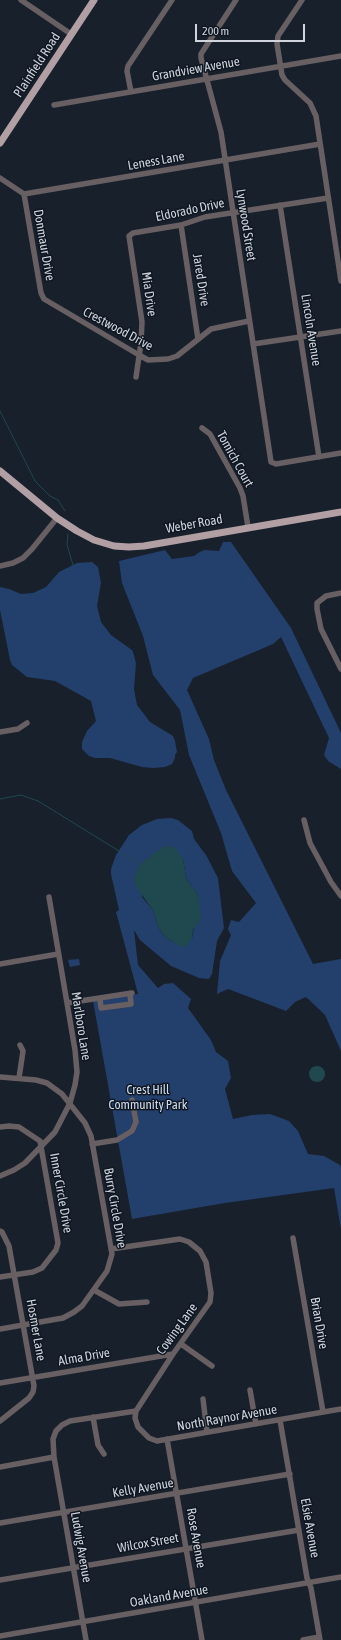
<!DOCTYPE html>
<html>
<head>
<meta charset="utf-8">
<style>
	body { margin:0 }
	#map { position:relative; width:341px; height:1640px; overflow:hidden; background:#18202c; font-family:"Asap Condensed",sans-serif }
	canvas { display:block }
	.scale { position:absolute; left:195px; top:24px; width:110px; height:18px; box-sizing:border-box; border:2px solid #d0d5dd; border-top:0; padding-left:5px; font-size:12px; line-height:14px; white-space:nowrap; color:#d0d5dd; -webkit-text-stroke:3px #0f1722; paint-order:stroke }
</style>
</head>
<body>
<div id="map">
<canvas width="341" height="1640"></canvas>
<div class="scale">200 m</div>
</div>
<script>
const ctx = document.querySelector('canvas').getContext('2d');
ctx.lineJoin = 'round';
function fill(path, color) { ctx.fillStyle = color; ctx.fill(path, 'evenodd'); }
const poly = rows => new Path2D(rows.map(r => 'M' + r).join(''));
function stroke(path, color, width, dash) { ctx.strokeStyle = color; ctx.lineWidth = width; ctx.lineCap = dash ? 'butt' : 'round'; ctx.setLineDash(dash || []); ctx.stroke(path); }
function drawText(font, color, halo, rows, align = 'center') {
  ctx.font = font + ' "Asap Condensed",sans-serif'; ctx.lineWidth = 3; ctx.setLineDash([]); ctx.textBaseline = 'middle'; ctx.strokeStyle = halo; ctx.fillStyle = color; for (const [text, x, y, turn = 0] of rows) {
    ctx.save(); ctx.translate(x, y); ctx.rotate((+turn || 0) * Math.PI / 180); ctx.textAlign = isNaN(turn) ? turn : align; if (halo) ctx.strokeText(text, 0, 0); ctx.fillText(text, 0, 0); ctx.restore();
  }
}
fill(poly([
	[223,542,231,542,291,628,341,733,341,769,328,761,324,755,329,738,281,637,273,644,193,678,187,690,209,739,214,760,226,790,313,964,341,959,341,1051,325,1015,306,997,295,1002,286,1011,228,989,217,994,220,961,231,935,228,929,231,920,239,922,256,903,232,871,221,833,189,755,180,710,153,675,143,636,122,583,119,561,165,550,172,559,194,556,198,553,204,550,219,551],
	[92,562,98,567,101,583,97,606,101,622,111,635,132,650,133,652,136,663,134,689,137,705,150,722,173,736,175,741,177,752,175,755,175,758,172,764,165,767,153,768,142,767,110,758,95,758,89,756,82,749,82,742,87,731,96,721,91,701,55,681,27,677,12,665,10,660,0,610,0,587,9,589,21,594,33,593,46,587,59,572,77,563],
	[171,818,178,820,192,831,194,839,206,855,218,878,224,928,217,941,212,974,209,979,199,978,171,966,140,940,134,930,138,965,158,988,164,984,173,983,191,999,188,1008,211,1040,216,1052,228,1061,231,1078,225,1089,233,1119,252,1115,270,1114,289,1121,298,1131,308,1154,324,1156,340,1165,341,1168,341,1229,334,1188,225,1203,132,1219,93,1001,138,994,116,912,119,910,111,874,111,869,116,855,129,835,142,825,157,819],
	[168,846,183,859,186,878,199,896,192,938,173,942,165,937,159,929,153,910,142,897,140,864],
	[79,959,80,965,70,967,68,960]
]), '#233f6b');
fill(poly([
	[170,846,174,847,179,853,183,859,186,878,199,896,201,920,193,929,192,938,186,947,181,947,165,937,159,929,153,910,136,887,134,878,140,864,163,847],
	'309 1074a8 8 0 1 1 16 0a8 8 0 1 1-16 0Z'
]), '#20494f');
stroke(poly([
	[0,411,35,481,50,496,58,500,65,511],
	[68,534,67,545,73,565],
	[0,799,21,795,38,801,140,864]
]), '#20494f', 1);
stroke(poly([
	[21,0,71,34],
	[236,0,201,54,201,58,221,132,271,462,276,464,341,453],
	[302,0,278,36,277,44,282,75,285,80,310,103,316,116,341,281],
	[131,92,127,71,128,66,172,0],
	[54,105,341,56],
	[0,178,24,194,320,144],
	[24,194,41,293,44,299,139,355,148,360,168,359,177,356,211,329,249,321],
	[280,205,319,457],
	[181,225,198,339],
	[253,344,341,331],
	[136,377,141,343,142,322,129,236,133,233,181,225,205,217,328,198],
	[202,428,210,434,240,488,243,496,248,527],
	[0,566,13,563,23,558,32,549,57,518],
	[341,593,326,596,317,603,317,609,321,629,341,669],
	[0,732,18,729,27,723],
	[304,820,310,843,331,882,341,896],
	[0,964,58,954],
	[100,998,101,1008,131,1004,130,993],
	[67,1003,132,993],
	[0,1077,36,1080,47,1083,62,1094,85,1123,91,1136,112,1254,107,1271,82,1306,74,1312,63,1318,0,1329],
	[19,1078,23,1051,20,1045],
	[0,1127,9,1126,19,1127,40,1141,58,1243,56,1250,42,1268,33,1272,0,1277],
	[92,1144,117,1140,132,1131,136,1122,132,1100],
	[0,1176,14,1170,25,1163,55,1132,70,1103,75,1085,77,1072,75,1050,49,897],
	[0,1231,2,1232,9,1246,34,1386,33,1392,29,1398,0,1421],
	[293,1238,323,1412],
	[111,1249,180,1239,189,1242,200,1251,206,1262,211,1293,210,1302,173,1354,136,1411,135,1418,138,1427,149,1438,157,1441,341,1409],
	[94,1290,119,1304,147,1302],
	[181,1344,212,1366],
	[0,1383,173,1354],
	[250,1390,256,1424],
	[203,1399,207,1432],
	[93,1417,98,1445,104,1454],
	[280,1420,307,1578,311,1588,320,1640],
	[167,1439,202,1640],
	[0,1467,54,1457],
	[0,1523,290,1474],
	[0,1580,299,1530],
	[0,1636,341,1577],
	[86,1640,54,1457,53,1439,56,1431,62,1425,70,1421,136,1411],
	[303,1640,319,1637]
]), '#675f61', 5.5);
stroke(poly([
	[0,143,94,0],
	[0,471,57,518,77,531,94,540,114,546,129,547,144,546,341,512]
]), '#b19fa3', 7);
drawText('13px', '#d0d5dd', '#0f1722', [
	["Plainfield Road",37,65,-57],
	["Grandview Avenue",196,69,-10],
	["Leness Lane",156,161,-10],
	["Eldorado Drive",190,210,-12],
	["Lynwood Street",246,225,81],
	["Donmaur Drive",44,245,80],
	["Jared Drive",201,280,81],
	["Mia Drive",149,294,82],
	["Crestwood Drive",118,329,28],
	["Lincoln Avenue",311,330,81],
	["Tomich Court",235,459,61],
	["Weber Road",194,524,-10],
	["Marlboro Lane",81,1026,81],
	["Inner Circle Drive",61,1193,80],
	["Burry Circle Drive",115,1208,80],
	["Brian Drive",319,1323,80],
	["Cowing Lane",177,1329,-54],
	["Hosmer Lane",36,1330,80],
	["Alma Drive",84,1357,-10],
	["North Raynor Avenue",227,1418,-10],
	["Kelly Avenue",143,1488,-10],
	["Elsie Avenue",310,1528,80],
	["Rose Avenue",196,1538,80],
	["Wilcox Street",148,1543,-10],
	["Ludwig Avenue",81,1547,80],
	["Oakland Avenue",169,1596,-10]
]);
drawText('13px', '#cfdcef', '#0f1722', [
	["Crest Hill",148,1090],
	["Community Park",148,1105]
]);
</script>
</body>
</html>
